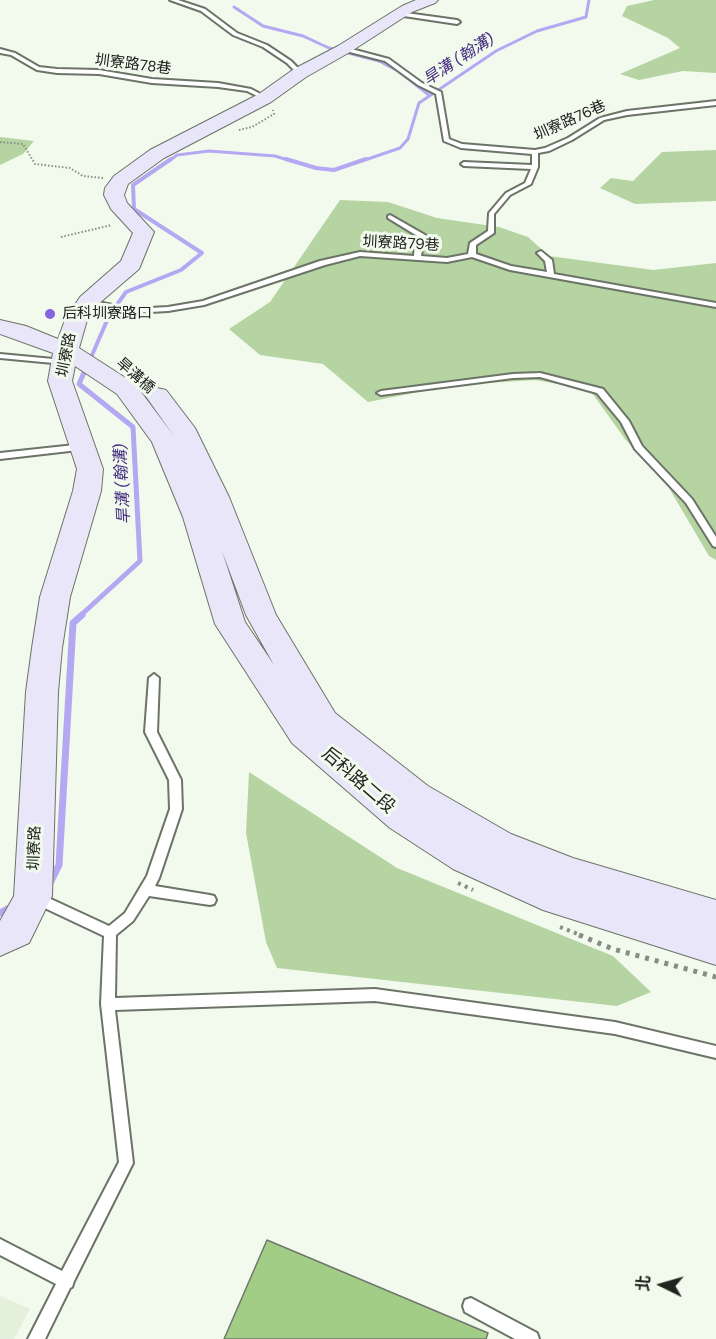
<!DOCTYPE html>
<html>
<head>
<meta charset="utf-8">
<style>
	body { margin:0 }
	#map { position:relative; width:716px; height:1339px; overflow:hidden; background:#f2faed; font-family:"DM Sans","Noto Sans TC",sans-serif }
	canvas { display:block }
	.north { position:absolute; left:632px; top:1255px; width:60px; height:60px; -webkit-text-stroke:4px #f2faed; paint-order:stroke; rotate:275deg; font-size:16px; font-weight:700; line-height:24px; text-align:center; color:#20231e }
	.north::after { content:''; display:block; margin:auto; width:21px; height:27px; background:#20231e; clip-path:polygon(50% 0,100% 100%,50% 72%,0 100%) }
</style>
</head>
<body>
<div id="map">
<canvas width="716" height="1339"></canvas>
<div class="north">北</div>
</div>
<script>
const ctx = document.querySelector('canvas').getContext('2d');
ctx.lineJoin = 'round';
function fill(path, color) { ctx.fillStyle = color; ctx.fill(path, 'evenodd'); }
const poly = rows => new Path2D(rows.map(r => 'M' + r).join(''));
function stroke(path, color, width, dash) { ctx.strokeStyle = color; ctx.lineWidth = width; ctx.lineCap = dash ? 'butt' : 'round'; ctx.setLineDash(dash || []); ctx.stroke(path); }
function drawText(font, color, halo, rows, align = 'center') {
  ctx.font = font + ' "DM Sans","Noto Sans TC",sans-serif'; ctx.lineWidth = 6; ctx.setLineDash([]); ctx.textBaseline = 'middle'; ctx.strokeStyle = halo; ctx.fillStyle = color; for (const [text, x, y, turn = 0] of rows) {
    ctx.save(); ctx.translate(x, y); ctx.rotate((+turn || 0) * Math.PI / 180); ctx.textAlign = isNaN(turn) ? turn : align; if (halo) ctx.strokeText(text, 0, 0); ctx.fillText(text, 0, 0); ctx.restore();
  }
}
fill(poly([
	[0,1296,30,1309,14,1339,0,1339]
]), '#e3f0dc');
fill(poly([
	[654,0,716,0,716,73,683,71,639,80,620,74,680,48,668,38,622,16,627,6],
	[0,138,0,137,34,141,23,154,0,165],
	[716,150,716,201,635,204,600,188,611,178,633,181,662,152],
	[340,200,388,202,437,218,499,227,528,237,549,256,653,270,716,263,716,560,709,556,669,488,625,439,590,390,536,380,454,385,368,402,323,364,260,355,229,329,270,302],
	[249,772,397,868,613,956,651,992,617,1006,277,968,266,942,246,833]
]), '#b5d4a2');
stroke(poly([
	[234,7,263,26,303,36,329,48,379,61,398,71,429,95],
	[169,161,177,155,209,151,275,156,291,161],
	[362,161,400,148,408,139,419,103,496,51,537,31,586,17,589,0]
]), '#b5a8f2', 3);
stroke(poly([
	[286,159,316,168,334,170,366,159],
	[89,362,109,316,126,292,181,270,202,253,134,209,133,185,171,159]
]), '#b5a8f2', 4);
stroke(poly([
	[80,616,140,561,133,427,79,384,89,361]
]), '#b5a8f2', 5);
stroke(poly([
	[48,887,59,865,73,623,82,615],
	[0,913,13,906]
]), '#b5a8f2', 7);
const building = poly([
	[267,1240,488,1333,486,1339,224,1339,267,1240]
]);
fill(building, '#a2cd87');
stroke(building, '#70776c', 1.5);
const lane = poly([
	[170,0,178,0,205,9,237,33,267,45,291,61,303,73,298,74,287,63,263,47,233,35,201,11,170,0],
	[399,12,457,20,460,22,457,24,397,15,399,12],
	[344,47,389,59,422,83,441,92,449,139,462,144,535,150,545,148,568,138,600,118,627,111,716,101,716,105,627,115,604,120,572,140,549,151,538,153,538,167,531,184,510,195,494,214,494,233,476,245,476,254,511,266,547,272,545,261,537,253,541,251,552,260,554,274,716,303,716,307,510,270,472,257,447,262,360,256,325,265,204,305,168,311,132,313,85,304,84,302,88,300,132,309,168,307,203,301,320,261,360,252,414,256,415,243,419,237,388,218,388,216,390,215,425,235,426,236,423,243,421,256,447,258,468,254,470,243,488,231,489,213,506,193,525,183,531,169,464,166,461,164,464,162,532,165,532,154,461,148,444,141,436,94,418,85,385,61,342,50,344,47],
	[0,49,15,53,39,67,57,69,99,70,152,79,218,83,251,89,268,98,265,100,247,91,218,87,152,83,99,74,57,73,37,70,11,55,0,53,0,49],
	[0,354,64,360,68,362,64,364,0,358,0,354],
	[540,373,603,389,629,421,642,446,692,499,716,537,716,547,713,546,686,503,635,449,621,422,597,393,540,377,513,378,381,395,377,393,381,391,513,374,540,373],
	[84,444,87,445,87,449,0,459,0,453,84,444],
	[154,674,159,678,157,732,181,780,182,809,159,878,155,886,210,895,214,896,216,900,214,904,210,905,149,896,133,921,116,935,115,998,375,989,615,1022,716,1046,716,1058,615,1034,375,1001,115,1010,133,1163,74,1281,72,1287,70,1288,45,1339,28,1339,56,1284,0,1255,0,1239,62,1271,119,1162,101,1004,104,936,32,902,30,898,32,894,36,893,40,894,109,926,125,913,147,876,170,809,169,780,145,732,149,678,154,674],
	[471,1298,537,1333,539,1339,515,1339,465,1312,463,1306,465,1300,471,1298]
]);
const secondary = poly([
	[416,0,438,0,435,3,412,12,350,52,306,77,271,102,164,158,128,184,124,195,127,203,154,232,139,269,96,306,87,320,79,348,135,384,174,436,145,395,148,390,157,388,166,390,195,428,229,497,276,615,335,713,428,786,511,834,573,858,716,900,716,965,543,910,453,869,390,828,292,743,215,624,183,517,152,442,117,394,75,366,72,381,103,469,101,491,70,597,62,648,58,692,52,896,29,943,0,956,0,921,14,896,26,692,32,648,40,597,73,491,77,469,48,381,53,353,0,334,0,320,26,326,58,339,65,320,80,297,121,261,133,233,111,209,104,195,105,188,114,176,150,150,259,94,294,69,338,46,402,6,416,0],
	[222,551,246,615,274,665,245,622,222,551]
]);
stroke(lane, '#6c7367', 4);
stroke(secondary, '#6c7367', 2);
stroke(poly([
	[239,130,252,127,274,114,273,110],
	[0,142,23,144,35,164,70,168,83,176,103,178],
	[61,237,112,225]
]), '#878d84', 2, [1.5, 2]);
stroke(poly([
	[458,883,473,890],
	[560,927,583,936]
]), '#878d84', 4, [3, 4.5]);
stroke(poly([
	[579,935,613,949,716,977]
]), '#878d84', 5, [4, 6]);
fill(lane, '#fff');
fill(secondary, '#e9e6fa');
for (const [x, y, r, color] of [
	[50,314,6,"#8464df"]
]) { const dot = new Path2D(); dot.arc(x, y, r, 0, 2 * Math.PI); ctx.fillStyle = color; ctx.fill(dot); stroke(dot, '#f2faed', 2); }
drawText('15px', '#20231e', '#f2faed', [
	["圳寮路78巷",133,65,7],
	["圳寮路76巷",570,121,-24],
	["圳寮路79巷",401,244,3],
	["圳寮路",67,355,-79],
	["旱溝橋",135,376,41],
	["圳寮路",35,848,-88]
]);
drawText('15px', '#20231e', '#f2faed', [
	["后科圳寮路口",62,314]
], 'left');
drawText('italic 16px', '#452c81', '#f2faed', [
	["旱溝 (翰溝)",459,60,-33],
	["旱溝 (翰溝)",123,484,-93]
]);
drawText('18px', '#20231e', '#f2faed', [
	["后科路二段",358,781,41]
]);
</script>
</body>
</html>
